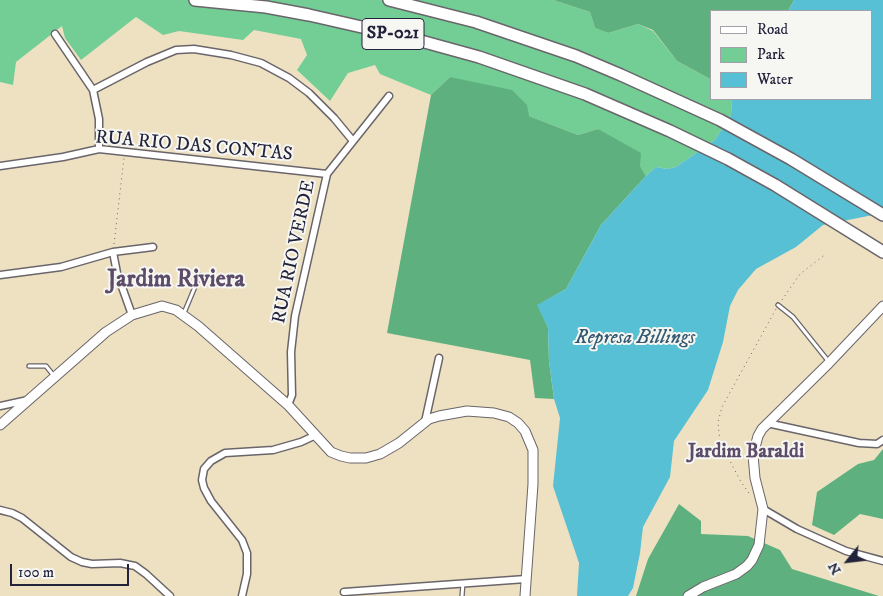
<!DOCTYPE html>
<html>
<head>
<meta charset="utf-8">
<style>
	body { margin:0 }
	#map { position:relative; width:883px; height:596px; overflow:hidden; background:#eee1c2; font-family:"IM FELL DW Pica",serif }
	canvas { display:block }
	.legend { position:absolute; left:710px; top:10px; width:162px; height:90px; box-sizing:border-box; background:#f6f6f2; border:1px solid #a1a1a9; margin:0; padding:6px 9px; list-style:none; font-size:15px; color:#22223b }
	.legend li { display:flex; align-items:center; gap:10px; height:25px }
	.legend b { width:25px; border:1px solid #a1a1a9 }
	.north { position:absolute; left:823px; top:536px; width:50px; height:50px; -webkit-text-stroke:4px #f6f6f2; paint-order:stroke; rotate:241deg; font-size:14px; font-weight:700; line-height:20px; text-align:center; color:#22223b }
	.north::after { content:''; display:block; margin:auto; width:18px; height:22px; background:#22223b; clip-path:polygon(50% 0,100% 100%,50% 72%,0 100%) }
	.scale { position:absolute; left:10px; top:564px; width:119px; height:22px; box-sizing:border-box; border:2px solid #22223b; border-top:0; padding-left:6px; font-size:15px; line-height:18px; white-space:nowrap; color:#22223b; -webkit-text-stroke:4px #f6f6f2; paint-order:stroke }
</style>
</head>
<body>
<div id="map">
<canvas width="883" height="596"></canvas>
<ul class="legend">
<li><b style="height:6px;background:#fff"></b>Road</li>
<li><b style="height:14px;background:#73ce95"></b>Park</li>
<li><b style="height:14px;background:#58c0d4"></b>Water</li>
</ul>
<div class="north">N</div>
<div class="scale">100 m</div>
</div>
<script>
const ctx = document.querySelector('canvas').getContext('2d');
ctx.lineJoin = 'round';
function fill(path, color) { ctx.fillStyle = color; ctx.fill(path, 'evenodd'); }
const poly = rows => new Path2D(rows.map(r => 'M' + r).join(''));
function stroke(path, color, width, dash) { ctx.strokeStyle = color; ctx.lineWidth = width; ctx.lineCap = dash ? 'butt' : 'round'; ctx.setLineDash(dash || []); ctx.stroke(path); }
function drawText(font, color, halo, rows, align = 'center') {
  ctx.font = font + ' "IM FELL DW Pica",serif'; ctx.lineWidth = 4; ctx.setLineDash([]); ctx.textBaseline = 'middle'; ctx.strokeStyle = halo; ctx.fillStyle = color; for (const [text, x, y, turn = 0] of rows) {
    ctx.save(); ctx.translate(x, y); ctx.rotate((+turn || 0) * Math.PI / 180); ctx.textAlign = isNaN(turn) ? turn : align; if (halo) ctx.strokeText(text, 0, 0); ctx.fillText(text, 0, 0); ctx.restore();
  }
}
fill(poly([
	[0,0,553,0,590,12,595,28,608,33,638,24,653,31,677,61,712,80,712,99,732,99,731,115,715,140,676,167,667,169,656,167,646,176,640,166,598,129,578,135,529,116,450,77,431,95,380,74,375,65,348,73,330,101,297,70,307,55,301,39,254,30,243,40,179,31,163,35,136,17,81,60,65,38,62,26,16,62,13,85,0,82]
]), '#73ce95');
fill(poly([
	[553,0,794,0,788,11,712,11,712,80,677,61,653,30,638,24,608,33,595,28,590,12],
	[450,77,512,90,527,105,529,116,578,135,598,129,641,153,640,166,646,176,601,225,566,289,538,305,548,328,549,361,554,399,535,398,530,360,387,333,431,95],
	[883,449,883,519,860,514,834,535,812,525,817,492,858,464,874,460],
	[679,504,701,521,701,534,748,536,780,550,792,569,879,596,636,596,648,559]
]), '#5eb17e');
fill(poly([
	[794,0,883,0,883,213,823,225,796,247,756,269,738,290,730,306,723,342,708,390,674,441,670,477,643,527,640,553,633,588,628,596,577,596,579,563,553,486,560,418,554,399,549,361,548,328,537,305,566,289,601,225,646,176,656,167,667,169,676,167,715,140,731,115,732,99,872,99,872,11,788,11]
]), '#58c0d4');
const service = poly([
	[778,305,793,317,829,362],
	[184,313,200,275],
	[29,366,46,366,54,376],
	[462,596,463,583]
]);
const minor = poly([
	[55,34,93,90,99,119,99,149],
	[93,90,147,62,176,50,194,49,231,55,261,63,289,78,309,93,334,118,353,141],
	[0,166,63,157,99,149,327,174],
	[113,252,117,273,132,315],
	[0,275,61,267,113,252,153,247],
	[288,405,292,395,291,352,295,316,327,174,389,96],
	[0,406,28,400],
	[425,422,439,358],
	[767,423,859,443,877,444,883,440],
	[763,509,797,529,846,551,883,561],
	[0,510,12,513,22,518,71,557,82,562,92,564,120,563,135,566,146,574,170,596],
	[344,592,526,579],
	[242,596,247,574,247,553,242,540,211,501,204,488,202,480,204,469,211,461,225,453,273,450,301,442,316,435]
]);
const secondary = poly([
	[0,425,106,332,132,315,162,306,176,310,198,326,288,405,331,452,341,456,350,458,366,458,380,454,399,443,429,419,439,416,467,411,494,413,509,417,518,423,525,431,533,450,533,484,525,596],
	[688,596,703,587,736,574,747,566,752,560,759,545,763,509,755,478,753,455,758,436,762,429,829,363,883,306]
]);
const motorway = poly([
	[195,0,266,7,309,15,410,38,479,57,585,94,670,131,728,159,775,185,883,252],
	[389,0,476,22,576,56,621,75,720,120,791,159,883,215]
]);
stroke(service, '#69656a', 5.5);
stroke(minor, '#69656a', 9);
stroke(secondary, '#69656a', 11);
stroke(motorway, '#69656a', 14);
stroke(poly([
	[114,244,124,158],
	[782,300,800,274,826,254],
	[749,493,741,482,720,442,718,422,722,407,776,309]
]), '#69656a', 1, [1, 4]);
stroke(service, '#fff', 3);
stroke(minor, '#fff', 6);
stroke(secondary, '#fff', 9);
stroke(motorway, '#fff', 11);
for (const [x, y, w] of [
	[393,34,62]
]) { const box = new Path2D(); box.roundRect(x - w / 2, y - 15.5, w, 31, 4); ctx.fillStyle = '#f6f6f2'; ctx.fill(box); stroke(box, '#22223b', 1); }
drawText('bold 18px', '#22223b', null, [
	["SP-021",393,34]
]);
drawText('19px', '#22223b', '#f6f6f2', [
	["RUA RIO DAS CONTAS",194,147,5],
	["RUA RIO VERDE",295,252,-78]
]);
drawText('italic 20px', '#355971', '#f6f6f2', [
	["Represa Billings",635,339]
]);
drawText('bold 20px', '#5c4b69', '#f6f6f2', [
	["Jardim Baraldi",746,453]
]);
drawText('bold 24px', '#5c4b69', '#f6f6f2', [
	["Jardim Riviera",176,281]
]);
</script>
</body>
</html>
